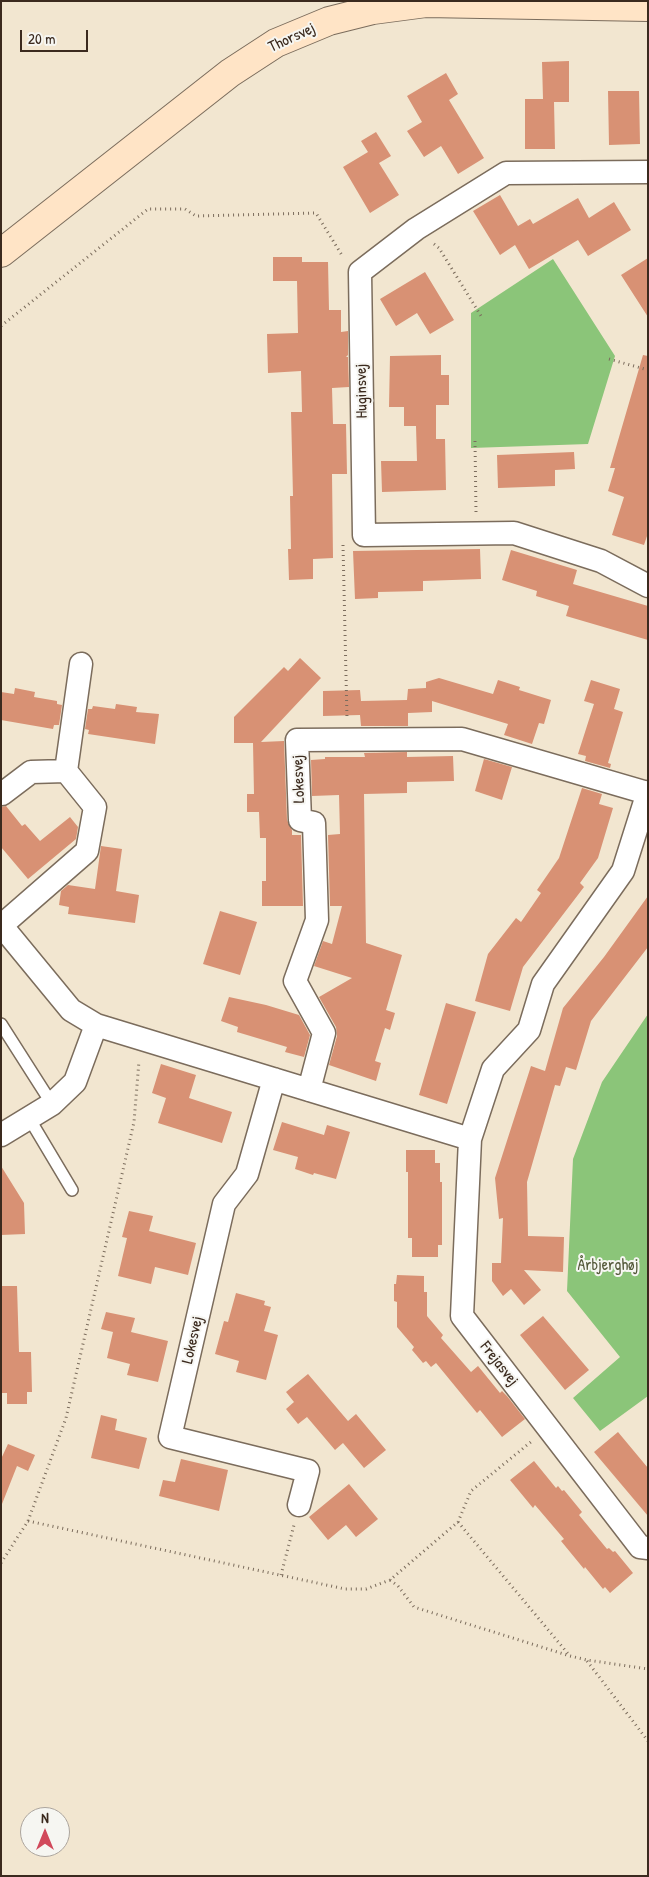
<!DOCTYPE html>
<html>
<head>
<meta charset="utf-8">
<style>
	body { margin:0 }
	#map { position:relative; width:649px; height:1877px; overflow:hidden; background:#f2e6d0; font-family:"Patrick Hand",sans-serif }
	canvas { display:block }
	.frame { position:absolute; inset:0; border:2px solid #3b2a1e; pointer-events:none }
	.north { position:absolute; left:20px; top:1807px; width:50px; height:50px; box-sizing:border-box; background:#f6f6f2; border:1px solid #aba49d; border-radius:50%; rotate:0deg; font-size:14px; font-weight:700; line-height:20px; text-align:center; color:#3b2a1e }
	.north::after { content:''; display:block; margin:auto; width:18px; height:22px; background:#d1495b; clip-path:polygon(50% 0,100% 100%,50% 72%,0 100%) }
	.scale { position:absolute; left:20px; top:30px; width:68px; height:22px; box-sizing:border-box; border:2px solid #3b2a1e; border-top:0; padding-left:6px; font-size:15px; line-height:18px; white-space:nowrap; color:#3b2a1e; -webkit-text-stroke:4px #f6f6f2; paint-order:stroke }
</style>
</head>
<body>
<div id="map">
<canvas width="649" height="1877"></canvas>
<div class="frame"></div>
<div class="north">N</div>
<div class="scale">20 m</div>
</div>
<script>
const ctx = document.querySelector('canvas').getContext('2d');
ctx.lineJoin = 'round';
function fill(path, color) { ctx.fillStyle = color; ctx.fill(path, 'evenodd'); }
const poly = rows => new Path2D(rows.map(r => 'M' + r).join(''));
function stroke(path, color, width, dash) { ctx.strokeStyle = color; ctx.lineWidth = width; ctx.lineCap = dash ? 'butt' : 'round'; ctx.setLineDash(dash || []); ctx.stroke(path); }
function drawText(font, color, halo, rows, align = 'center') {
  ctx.font = font + ' "Patrick Hand",sans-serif'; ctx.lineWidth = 4; ctx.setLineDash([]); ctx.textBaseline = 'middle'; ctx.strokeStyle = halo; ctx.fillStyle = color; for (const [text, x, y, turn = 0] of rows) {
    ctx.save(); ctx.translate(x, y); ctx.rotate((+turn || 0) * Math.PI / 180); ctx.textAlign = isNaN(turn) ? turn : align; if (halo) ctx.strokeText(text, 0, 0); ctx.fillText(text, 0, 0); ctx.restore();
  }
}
fill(poly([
	[553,259,615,356,588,444,471,448,471,313],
	[648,1014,648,1396,600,1431,573,1398,620,1357,567,1291,573,1159,602,1082]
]), '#8bc579');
fill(poly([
	[569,61,569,102,554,102,555,149,525,149,525,99,543,99,542,62],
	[446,73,458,94,449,100,484,158,458,174,441,146,424,157,407,131,422,122,407,96],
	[608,91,639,91,640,144,609,145],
	[376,132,391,156,379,163,399,195,370,213,343,167,368,152,361,141],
	[500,195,518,226,530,219,533,224,578,198,589,218,614,202,631,230,588,256,578,240,529,269,515,245,500,255,473,211],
	[273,257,302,257,302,262,328,262,329,310,341,310,341,332,348,331,348,355,346,357,348,357,349,387,332,388,333,424,346,424,347,474,332,474,333,558,313,559,313,579,289,580,288,549,291,549,290,496,293,496,291,412,302,412,301,371,268,373,267,334,298,333,297,281,273,281],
	[648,258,648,317,621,275],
	[425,272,454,320,430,334,417,313,396,326,380,299],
	[441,355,441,375,449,375,449,405,436,405,436,439,445,439,446,490,382,492,381,461,417,461,416,426,404,426,404,407,389,407,390,356],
	[643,355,648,356,648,533,644,545,612,535,624,497,608,491,615,468,610,468],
	[574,452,575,469,555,470,555,486,498,488,497,455],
	[480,549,481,579,423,581,423,591,378,592,378,598,355,599,353,551],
	[511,550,577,570,573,584,648,606,648,640,566,616,569,606,536,596,537,591,502,580],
	[300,658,321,678,261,742,284,741,287,820,292,830,292,835,301,835,303,906,262,906,262,881,266,881,266,838,260,838,259,812,247,812,247,794,254,794,253,743,234,743,234,717,284,667,288,671],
	[439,678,493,694,498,680,520,687,519,690,551,700,544,724,539,723,532,744,504,735,508,724,432,701,432,712,408,713,408,726,361,726,360,715,323,716,323,691,360,690,361,701,407,700,408,689,426,688,426,682],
	[591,680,620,689,614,709,623,712,608,763,611,764,610,768,585,761,586,756,578,754,594,704,584,701],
	[15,688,35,692,34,697,57,701,57,704,62,705,59,725,54,725,53,729,1,720,1,692,14,694],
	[116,704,137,707,136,712,159,714,155,744,88,734,89,730,85,729,88,709,92,709,93,706,115,709],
	[407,752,407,757,453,756,454,781,407,782,407,793,364,794,366,943,402,955,386,1010,395,1013,390,1030,385,1028,375,1061,381,1063,376,1081,329,1065,337,1036,336,1027,319,997,352,978,314,966,323,941,332,944,342,906,330,906,328,835,340,834,339,795,312,796,311,760,325,759,325,757,365,757,364,753],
	[484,759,512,767,502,800,475,791],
	[582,788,602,794,599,804,613,808,598,858,580,883,584,887,523,967,510,1011,475,1001,488,954,516,918,521,922,541,893,537,890,559,858],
	[6,806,22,826,25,824,40,841,70,817,78,827,76,839,28,879,1,847,1,807],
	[101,846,122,849,116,891,139,895,135,923,68,914,69,907,59,905,61,891,68,885,95,889],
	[648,896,648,947,591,1021,576,1070,566,1067,560,1086,555,1085,527,1182,528,1236,564,1237,563,1272,524,1270,541,1290,524,1305,511,1289,503,1296,492,1281,492,1263,501,1263,503,1218,499,1219,495,1178,531,1066,545,1071,563,1008,604,957],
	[220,911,257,922,240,975,203,964],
	[229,997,266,1005,299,1015,310,1035,304,1057,285,1052,287,1047,237,1032,238,1027,221,1021],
	[446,1003,476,1012,447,1104,419,1095],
	[161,1064,196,1075,189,1098,232,1112,222,1143,158,1123,166,1098,152,1093],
	[282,1122,324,1135,327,1125,350,1132,336,1179,314,1173,313,1175,295,1169,298,1157,273,1150],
	[406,1150,435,1150,435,1163,440,1163,440,1182,442,1182,442,1245,438,1245,438,1257,412,1257,412,1238,408,1238,408,1172,406,1172],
	[1,1166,24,1203,25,1234,1,1235],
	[129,1211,153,1216,149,1231,196,1243,188,1275,155,1267,151,1284,118,1276,127,1238,122,1237],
	[397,1275,424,1276,424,1292,427,1292,427,1316,443,1335,441,1338,471,1372,478,1366,500,1393,502,1391,507,1396,525,1419,502,1437,480,1410,477,1413,436,1363,431,1367,426,1361,423,1363,412,1350,414,1347,397,1327,397,1302,394,1301,394,1284,396,1284],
	[1,1286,17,1286,19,1352,31,1352,32,1392,27,1392,27,1404,7,1404,7,1393,1,1393],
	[236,1293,265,1301,264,1305,271,1307,264,1331,278,1335,266,1380,236,1372,239,1361,215,1354,224,1321,228,1322],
	[106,1312,135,1318,131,1332,168,1341,158,1382,127,1375,130,1364,107,1358,113,1332,101,1329],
	[543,1316,589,1370,565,1390,520,1335],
	[308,1374,348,1421,356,1414,386,1450,364,1468,343,1443,335,1450,307,1417,298,1424,286,1409,294,1402,286,1392],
	[101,1415,117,1419,115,1430,147,1438,139,1469,91,1458],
	[618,1432,648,1468,648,1516,594,1452],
	[8,1444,35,1455,28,1471,17,1466,2,1504,1,1459],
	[181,1459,228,1470,219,1511,159,1496,163,1480,175,1482],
	[534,1461,556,1488,558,1486,562,1491,564,1490,582,1512,579,1515,607,1549,609,1548,613,1552,615,1551,633,1573,610,1593,605,1587,603,1589,585,1567,584,1569,561,1541,564,1539,535,1505,533,1508,510,1480],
	[349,1484,378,1519,356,1537,346,1525,328,1540,309,1517]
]), '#d89174');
const lane = poly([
	[1,1024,52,1104],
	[29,1118,72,1190]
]);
const street = poly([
	[648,172,506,173,416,229,360,272,364,535,514,533,601,561,648,586],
	[66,771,81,664],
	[2,794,31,772,66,771,95,807,87,851,2,925],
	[1,925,71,1010,96,1025,470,1139,493,1069,529,1030,543,984,623,871,648,792],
	[274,1079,247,1174,224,1204,170,1437,308,1471,299,1505],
	[309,1090,324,1033,295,981,317,920,314,823,300,820,297,740,462,739,647,793],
	[1,1135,52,1104,75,1082,96,1025],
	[470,1139,462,1316,640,1547,648,1548]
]);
const secondary = poly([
	[1,253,230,73,276,43,329,21,373,10,426,3,648,7]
]);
stroke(lane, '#7b6c5c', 14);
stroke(street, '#7b6c5c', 25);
stroke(secondary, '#7b6c5c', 30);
stroke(poly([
	[434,244,439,248,481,316],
	[1,326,148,209,185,209,196,216,316,213,343,257],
	[609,359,648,370],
	[475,441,476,513],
	[343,545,347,719],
	[28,1521,345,1589,366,1589,390,1580,458,1522,471,1491,532,1441],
	[458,1522,570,1656],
	[1,1563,28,1521,66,1418,134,1122,139,1061],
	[281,1575,294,1525],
	[390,1580,398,1586,414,1607,570,1656,587,1660,648,1669],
	[587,1661,648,1741]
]), '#7b6c5c', 3, [1, 4]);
stroke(lane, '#fff', 11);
stroke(street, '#fff', 22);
stroke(secondary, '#ffe4c6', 28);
drawText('16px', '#3b2a1e', '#f6f6f2', [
	["Thorsvej",292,38,-25],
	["Huginsvej",362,391,-91],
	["Lokesvej",299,779,-92],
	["Lokesvej",193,1340,-77],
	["Frejasvej",499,1364,52]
]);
drawText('16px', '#535839', '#f6f6f2', [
	["Årbjerghøj",608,1266]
]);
</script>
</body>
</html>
